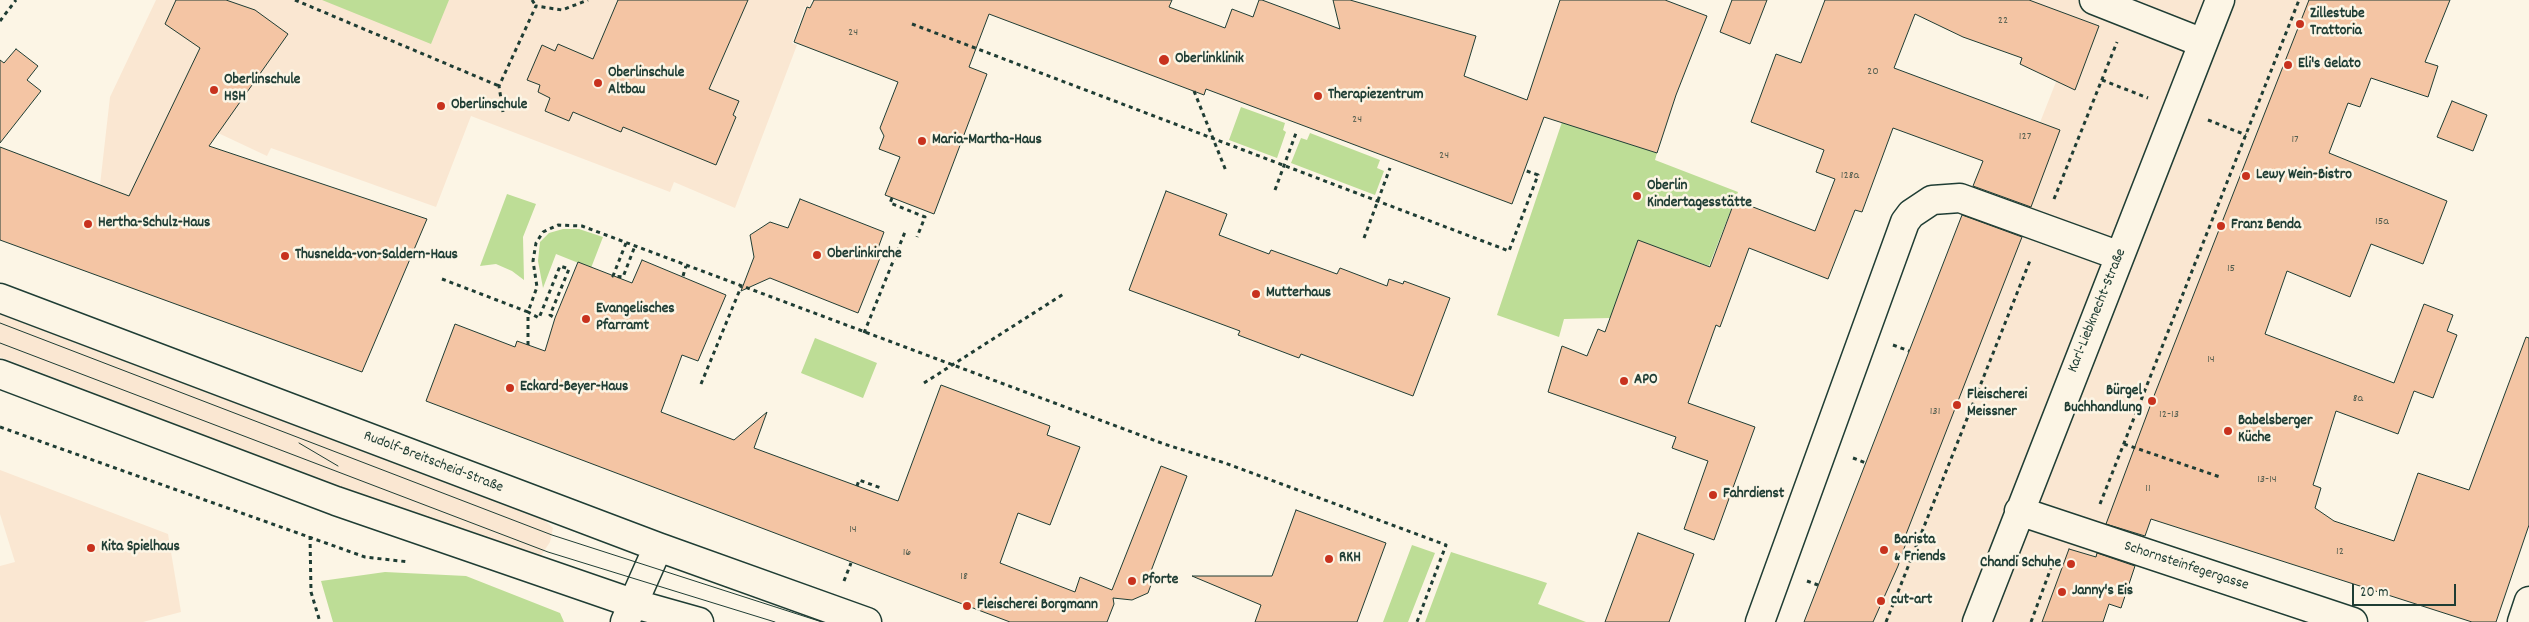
<!DOCTYPE html>
<html>
<head>
<meta charset="utf-8">
<style>
	body { margin:0 }
	#map { position:relative; width:2529px; height:622px; overflow:hidden; background:#fcf5e5; font-family:Dekko,sans-serif }
	canvas { display:block }
	.scale { position:absolute; left:2352px; top:584px; width:104px; height:22px; box-sizing:border-box; border:2px solid #1f3d34; border-top:0; padding-left:6px; font-size:15px; line-height:18px; white-space:nowrap; color:#1f3d34; -webkit-text-stroke:4px #fcf5e5; paint-order:stroke }
</style>
</head>
<body>
<div id="map">
<canvas width="2529" height="622"></canvas>
<div class="scale">20 m</div>
</div>
<script>
const ctx = document.querySelector('canvas').getContext('2d');
ctx.lineJoin = 'round';
function fill(path, color) { ctx.fillStyle = color; ctx.fill(path, 'evenodd'); }
const poly = rows => new Path2D(rows.map(r => 'M' + r).join(''));
function stroke(path, color, width, dash) { ctx.strokeStyle = color; ctx.lineWidth = width; ctx.lineCap = dash ? 'butt' : 'round'; ctx.setLineDash(dash || []); ctx.stroke(path); }
function drawText(font, color, halo, rows, align = 'center') {
  ctx.font = font + ' Dekko,sans-serif'; ctx.lineWidth = 5; ctx.setLineDash([]); ctx.textBaseline = 'middle'; ctx.strokeStyle = halo; ctx.fillStyle = color; for (const [text, x, y, turn = 0] of rows) {
    ctx.save(); ctx.translate(x, y); ctx.rotate((+turn || 0) * Math.PI / 180); ctx.textAlign = isNaN(turn) ? turn : align; if (halo) ctx.strokeText(text, 0, 0); ctx.fillText(text, 0, 0); ctx.restore();
  }
}
fill(poly([
	[156,0,812,0,809,7,805,7,792,43,797,45,735,208,674,182,670,192,471,116,436,207,271,148,267,156,216,132,176,217,94,200,100,185,110,97],
	[1942,0,2324,0,2079,622,1844,622,2070,46],
	[0,314,542,518,553,528,550,542,542,554,535,558,450,529,0,357],
	[0,470,168,534,181,612,143,622,0,622,0,566,15,562,0,514]
]), '#fae7d2');
fill(poly([
	[322,0,449,0,431,44],
	[1241,107,1285,123,1283,130,1286,132,1277,158,1229,140],
	[1562,122,1657,153,1655,160,1738,192,1709,266,1638,241,1611,318,1564,319,1559,337,1497,315],
	[1310,133,1380,160,1377,168,1384,171,1375,195,1291,163,1301,138,1307,140],
	[507,194,536,204,523,237,524,280,512,271,496,264,480,266],
	[563,229,579,229,603,237,591,268,556,254,543,288,538,261,540,242,549,233],
	[815,338,877,363,863,398,801,373],
	[1412,545,1435,553,1408,622,1383,622],
	[1451,552,1547,583,1538,604,1586,622,1425,622],
	[385,572,466,576,560,613,564,622,333,622,321,581]
]), '#bddd96');
const building = poly([
	[176,0,226,0,255,10,288,34,209,146,427,219,362,372,0,240,0,147,129,196,200,48,165,24,176,0],
	[618,0,748,0,709,89,739,101,733,115,736,117,716,165,623,127,621,132,573,112,569,121,545,111,550,98,538,92,540,85,527,80,542,45,555,51,558,44,593,59,618,0],
	[814,0,1172,0,1169,7,1225,28,1232,9,1253,17,1259,0,1262,0,1340,29,1333,0,1350,0,1476,36,1464,76,1527,100,1560,0,1665,0,1707,16,1676,95,1657,153,1544,117,1512,204,1206,89,1204,95,989,14,969,67,987,74,934,214,885,195,900,157,879,149,884,136,880,128,898,82,794,42,807,7,810,8,814,0],
	[1732,0,1767,0,1750,44,1720,32,1732,0],
	[1825,0,2029,0,2099,26,2075,90,2020,64,2022,58,1963,37,1915,14,1894,68,2060,130,2031,207,1973,186,1983,161,1893,128,1862,212,1855,210,1828,279,1749,248,1720,327,1716,325,1688,403,1755,427,1714,540,1684,529,1708,461,1672,448,1676,437,1548,392,1562,346,1587,356,1598,329,1605,332,1638,240,1710,267,1735,200,1815,231,1835,179,1816,172,1824,150,1751,122,1776,54,1801,63,1825,0],
	[2309,0,2450,0,2425,62,2438,66,2428,97,2371,78,2360,107,2348,103,2329,153,2447,201,2423,264,2371,244,2350,297,2287,271,2265,334,2394,383,2424,304,2453,315,2447,331,2457,335,2433,398,2414,391,2398,434,2336,411,2313,485,2321,488,2315,508,2334,521,2394,541,2418,473,2469,490,2526,337,2529,338,2529,525,2496,622,2472,622,2151,519,2145,536,2106,524,2152,401,2309,0],
	[16,49,38,66,27,80,41,91,0,143,0,60,4,63,16,49],
	[2452,101,2487,115,2473,151,2437,137,2452,101],
	[1166,191,1227,214,1219,235,1269,254,1271,250,1337,274,1340,268,1387,286,1389,279,1403,284,1404,281,1450,298,1413,396,1301,354,1299,358,1238,335,1240,331,1129,290,1166,191],
	[800,199,884,232,877,251,882,253,858,313,770,278,741,291,754,257,750,235,770,222,788,228,800,199],
	[1962,215,2022,237,1903,542,1906,543,1898,566,1873,622,1804,622,1962,215],
	[642,260,726,295,698,361,682,355,661,412,734,440,767,412,754,448,898,501,941,385,1050,426,1047,435,1080,447,1050,525,1018,513,1000,563,1075,592,1080,577,1112,590,1161,466,1187,476,1151,571,1152,582,1148,593,1132,600,1113,598,1114,604,1107,622,1010,622,426,401,455,324,515,347,517,341,545,351,555,318,578,262,632,283,642,260],
	[1296,510,1386,543,1357,622,1255,622,1261,605,1192,576,1272,576,1296,510],
	[1638,533,1694,554,1669,622,1605,622,1638,533],
	[2069,549,2096,557,2097,553,2135,566,2121,608,2109,604,2103,622,2042,622,2069,549]
]);
fill(building, '#f4c5a4');
stroke(building, '#1f3d34', 1);
const minor = poly([
	[2094,0,2203,43],
	[0,298,658,547,867,622],
	[0,374,336,501,635,604,699,622],
	[2019,511,2353,622],
	[625,622,658,547],
	[1760,622,1905,222,1911,214,1932,200,1960,198,2120,256],
	[1977,622,2220,0],
	[2522,622,2529,601]
]);
stroke(minor, '#1f3d34', 31);
stroke(poly([
	[295,0,499,86],
	[532,0,536,6],
	[0,21,16,0],
	[912,24,1509,251,1538,175,1524,170],
	[2102,80,2148,98],
	[1194,91,1226,171],
	[503,112,499,86,536,6,562,10,588,0],
	[2208,120,2246,135],
	[1275,190,1296,133],
	[892,198,890,203,925,217,917,237],
	[2054,199,2117,42],
	[1364,238,1390,168],
	[626,243,613,276,623,277,635,246],
	[683,276,686,266],
	[442,279,528,312,537,287,533,261,536,243,543,232,558,225,582,226,1164,444,1225,463,1446,545,1417,622],
	[864,333,905,232],
	[528,345,528,312,539,318,560,266,569,269,550,315,555,318],
	[1893,345,1909,351],
	[924,383,1065,293],
	[701,384,741,287],
	[0,427,365,557,409,562],
	[2124,444,2220,477],
	[1853,458,1866,463],
	[857,486,859,480,881,488],
	[2100,504,2299,0],
	[310,536,311,592,320,622],
	[844,581,851,563],
	[1807,581,1818,585],
	[1886,622,2031,258],
	[2031,622,2055,557]
]), '#1f3d34', 3, [4, 4]);
stroke(minor, '#fcf5e5', 28);
stroke(poly([
	[0,323,552,535,822,622],
	[0,343,548,552,775,622],
	[299,443,338,466]
]), '#1f3d34', 1);
for (const [x, y, r, color] of [
	[2300,24,5,"#c8321e"],
	[1164,60,6,"#c8321e"],
	[2288,65,5,"#c8321e"],
	[598,83,5,"#c8321e"],
	[214,90,5,"#c8321e"],
	[1318,96,5,"#c8321e"],
	[441,106,5,"#c8321e"],
	[922,141,5,"#c8321e"],
	[2246,176,5,"#c8321e"],
	[1637,196,5,"#c8321e"],
	[88,224,5,"#c8321e"],
	[2221,226,5,"#c8321e"],
	[817,255,5,"#c8321e"],
	[285,256,5,"#c8321e"],
	[1256,294,5,"#c8321e"],
	[586,319,5,"#c8321e"],
	[1624,381,5,"#c8321e"],
	[510,388,5,"#c8321e"],
	[2152,401,5,"#c8321e"],
	[1957,405,5,"#c8321e"],
	[2228,431,5,"#c8321e"],
	[1713,495,5,"#c8321e"],
	[91,548,5,"#c8321e"],
	[1884,550,5,"#c8321e"],
	[1329,559,5,"#c8321e"],
	[2071,564,5,"#c8321e"],
	[1132,581,5,"#c8321e"],
	[2062,592,5,"#c8321e"],
	[1881,601,5,"#c8321e"],
	[967,606,5,"#c8321e"]
]) { const dot = new Path2D(); dot.arc(x, y, r, 0, 2 * Math.PI); ctx.fillStyle = color; ctx.fill(dot); stroke(dot, '#fcf5e5', 2); }
drawText('12px', '#545f50', null, [
	["22",2003,21],
	["24",853,33],
	["20",1873,72],
	["24",1357,120],
	["127",2025,137],
	["17",2295,140],
	["24",1444,156],
	["128a",1850,176],
	["15a",2382,222],
	["15",2231,269],
	["14",2211,360],
	["8a",2358,399],
	["131",1935,412],
	["12-13",2169,415],
	["13-14",2267,480],
	["11",2148,489],
	["14",853,530],
	["12",2340,552],
	["16",907,553],
	["18",964,577]
]);
drawText('bold 15px', '#1f3d34', '#fcf5e5', [
	["Zillestube",2310,15],
	["Trattoria",2310,32],
	["Oberlinklinik",1175,60],
	["Eli's Gelato",2298,65],
	["Oberlinschule",608,74],
	["Altbau",608,91],
	["Oberlinschule",224,81],
	["HSH",224,98],
	["Therapiezentrum",1328,96],
	["Oberlinschule",451,106],
	["Maria-Martha-Haus",932,141],
	["Lewy Wein-Bistro",2256,176],
	["Oberlin",1647,187],
	["Kindertagesstätte",1647,204],
	["Hertha-Schulz-Haus",98,224],
	["Franz Benda",2231,226],
	["Oberlinkirche",827,255],
	["Thusnelda-von-Saldern-Haus",295,256],
	["Mutterhaus",1266,294],
	["Evangelisches",596,310],
	["Pfarramt",596,327],
	["APO",1634,381],
	["Eckard-Beyer-Haus",520,388],
	["Bürgel",2142,392,"right"],
	["Buchhandlung",2142,409,"right"],
	["Fleischerei",1967,396],
	["Meissner",1967,413],
	["Babelsberger",2238,422],
	["Küche",2238,439],
	["Fahrdienst",1723,495],
	["Barista",1894,541],
	["& Friends",1894,558],
	["Kita Spielhaus",101,548],
	["RKH",1339,559],
	["Chandi Schuhe",2061,564,"right"],
	["Pforte",1142,581],
	["Janny's Eis",2072,592],
	["cut-art",1891,601],
	["Fleischerei Borgmann",977,606]
], 'left');
drawText('15px', '#1f3d34', '#fcf5e5', [
	["Karl-Liebknecht-Straße",2098,311,-68],
	["Rudolf-Breitscheid-Straße",433,463,21],
	["Schornsteinfegergasse",2186,567,18]
]);
</script>
</body>
</html>
